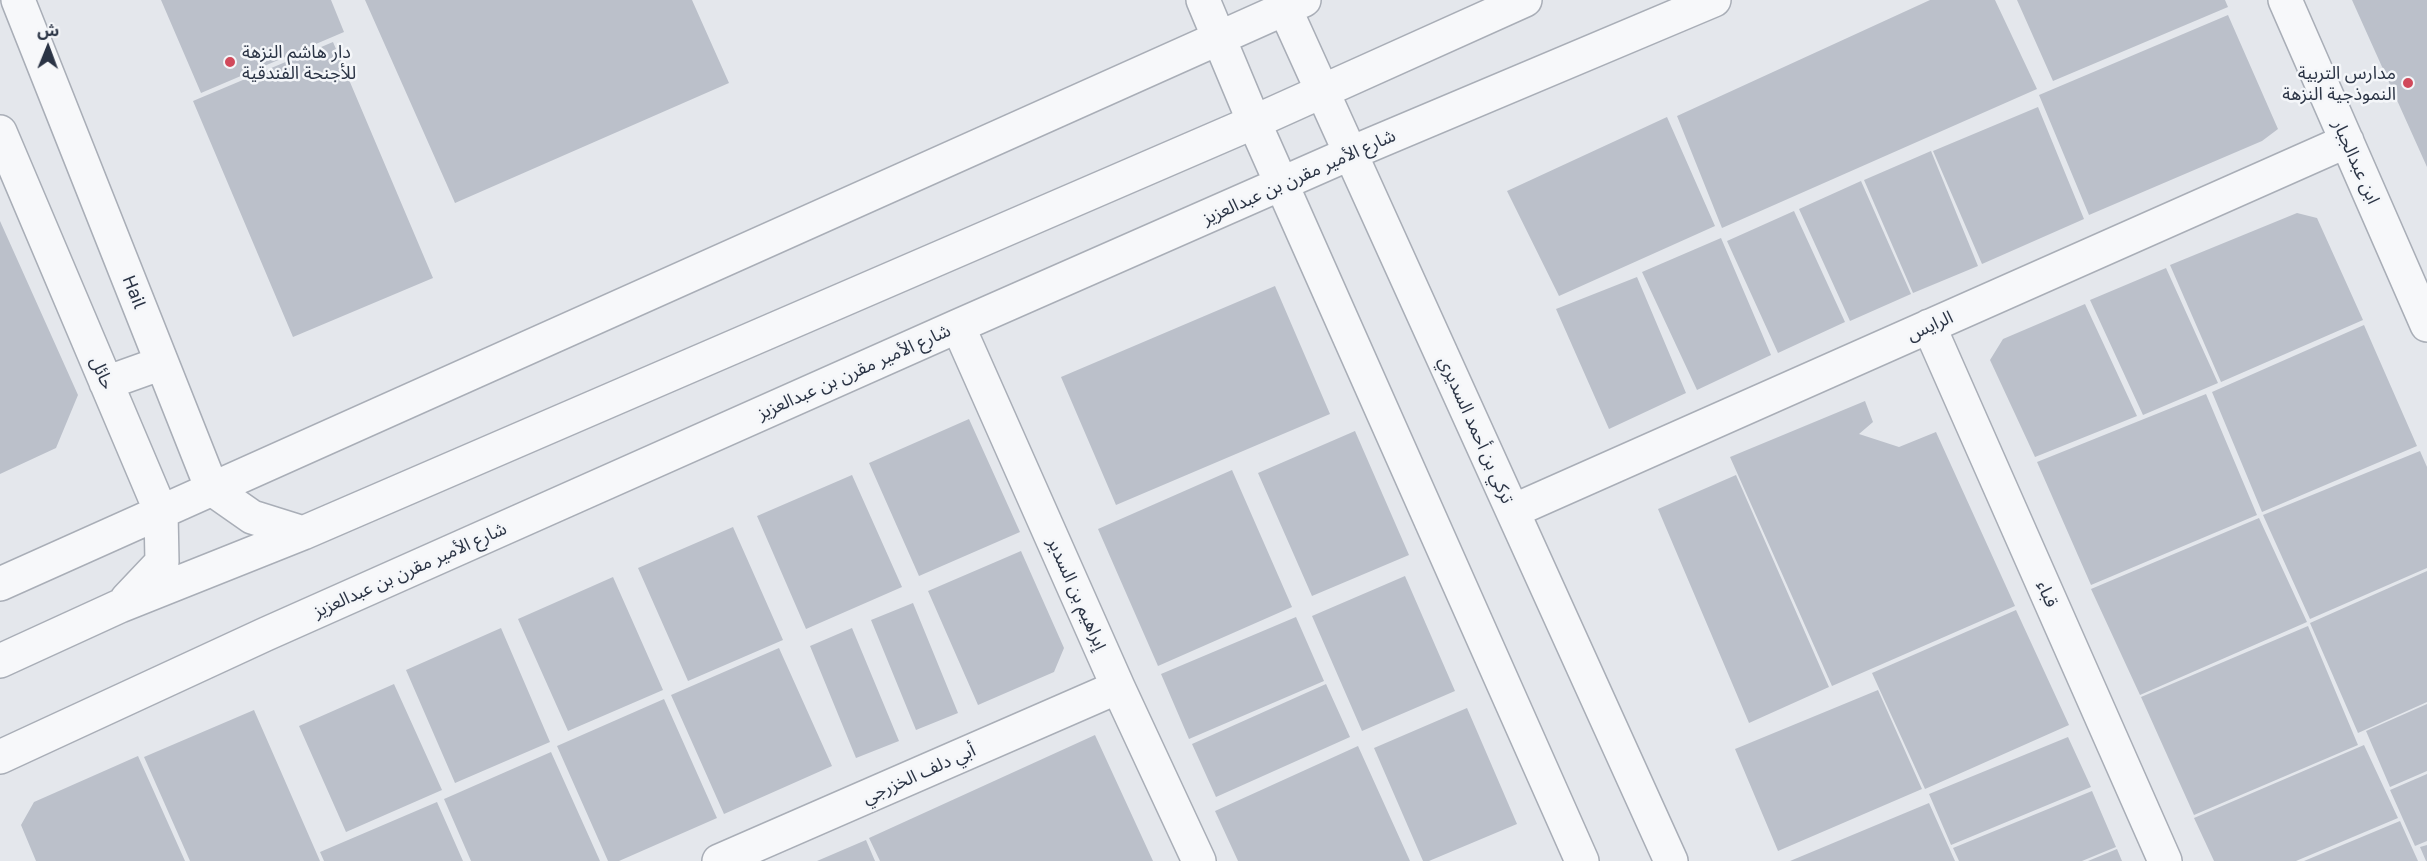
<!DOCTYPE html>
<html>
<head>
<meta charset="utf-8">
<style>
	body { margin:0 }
	#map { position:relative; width:2427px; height:861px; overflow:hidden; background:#e4e7ec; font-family:"Golos Text","Noto Sans Arabic",sans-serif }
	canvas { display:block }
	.north { position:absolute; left:18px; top:18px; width:60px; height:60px; -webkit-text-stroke:4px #f4f6f9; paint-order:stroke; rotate:1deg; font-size:16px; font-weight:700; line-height:24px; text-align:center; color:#2b3445 }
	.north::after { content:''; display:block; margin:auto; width:21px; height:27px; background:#2b3445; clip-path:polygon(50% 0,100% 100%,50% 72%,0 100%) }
</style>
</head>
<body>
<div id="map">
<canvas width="2427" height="861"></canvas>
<div class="north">ش</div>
</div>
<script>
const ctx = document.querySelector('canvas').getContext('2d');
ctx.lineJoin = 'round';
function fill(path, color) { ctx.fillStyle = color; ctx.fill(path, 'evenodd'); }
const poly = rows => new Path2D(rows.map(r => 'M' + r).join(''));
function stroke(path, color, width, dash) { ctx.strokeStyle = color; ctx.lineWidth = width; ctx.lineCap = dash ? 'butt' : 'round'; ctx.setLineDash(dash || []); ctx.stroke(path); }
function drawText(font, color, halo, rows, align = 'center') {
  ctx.font = font + ' "Golos Text","Noto Sans Arabic",sans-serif'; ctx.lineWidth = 5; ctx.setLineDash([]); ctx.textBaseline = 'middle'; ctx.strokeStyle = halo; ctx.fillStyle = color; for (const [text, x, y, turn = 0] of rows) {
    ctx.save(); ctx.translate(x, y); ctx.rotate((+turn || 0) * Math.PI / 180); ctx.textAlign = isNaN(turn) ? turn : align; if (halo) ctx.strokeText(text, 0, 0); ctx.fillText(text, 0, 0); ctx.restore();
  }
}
fill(poly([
	[161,0,331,0,344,32,201,93],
	[365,0,692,0,729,83,455,203],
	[1930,0,1995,0,2037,89,1722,228,1677,116],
	[2017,0,2225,0,2228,7,2053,81],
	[2352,0,2427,0,2427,167],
	[2228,15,2278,129,2262,141,2089,215,2039,95],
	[333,42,433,278,293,337,193,101],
	[2038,107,2084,219,1982,264,1933,151],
	[1667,117,1715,226,1559,296,1507,191],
	[1931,151,1978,266,1913,293,1864,180],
	[1861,181,1911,294,1850,321,1799,209],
	[1794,211,1845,322,1778,353,1727,241],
	[2297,213,2317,218,2363,320,2221,382,2170,265],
	[0,221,78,395,56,448,0,474],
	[1721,238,1771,355,1697,390,1642,272],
	[2166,268,2218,383,2143,415,2090,300],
	[1637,277,1686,393,1609,429,1556,309],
	[1275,286,1330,414,1116,505,1061,377],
	[2085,304,2137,416,2035,457,1990,360,2003,339],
	[2364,325,2417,446,2262,512,2212,392],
	[2206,394,2257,515,2091,585,2037,462],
	[1865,401,1873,422,1859,434,1899,447,1936,432,2015,606,1832,686,1730,457],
	[969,419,1020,532,919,576,869,463],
	[1355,431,1409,555,1312,596,1258,473],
	[2420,451,2427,467,2427,568,2310,619,2263,515],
	[1232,470,1292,607,1158,666,1098,529],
	[852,475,902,587,806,629,757,516],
	[1736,475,1829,687,1749,723,1658,509],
	[2259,518,2307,622,2140,695,2091,589],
	[733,527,783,640,688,681,638,568],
	[1021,551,1064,648,1054,672,978,705,928,591],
	[2427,571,2427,702,2358,733,2310,623],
	[1405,576,1455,691,1362,731,1312,616],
	[613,577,663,690,568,731,518,619],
	[913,603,958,713,916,730,871,620],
	[2016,610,2069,725,1925,789,1872,673],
	[1296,617,1324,681,1189,739,1161,674],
	[2308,626,2358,745,2194,815,2141,697],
	[501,628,550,742,455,783,406,670],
	[852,628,899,741,856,758,810,646],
	[779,648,832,766,724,814,671,695],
	[394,684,442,790,346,832,299,726],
	[1326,684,1350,737,1216,797,1192,744],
	[1878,690,1922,789,1778,851,1735,749],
	[664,699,717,818,619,861,608,861,557,746],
	[2427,704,2427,771,2390,787,2366,731],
	[1467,708,1517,824,1429,861,1423,861,1374,748],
	[254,710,320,861,190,861,144,757],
	[1095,735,1153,861,880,861,869,838],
	[2068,737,2091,787,1951,845,1929,794],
	[2364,745,2398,818,2296,861,2214,861,2194,818],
	[1358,746,1410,861,1238,861,1215,811],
	[551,752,600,861,471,861,444,799],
	[138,756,185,861,36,861,21,825,34,802],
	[2427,774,2427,841,2415,846,2390,790],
	[2092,791,2116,847,2082,861,1959,861,1953,848],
	[437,802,463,861,324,861,320,852],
	[1929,803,1955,861,1790,861],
	[2400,821,2418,861,2304,861],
	[866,840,875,861,817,861],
	[2427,845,2427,861,2426,861,2420,847],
	[2117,849,2122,861,2088,861]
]), '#bbc0ca');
const minor = poly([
	[18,0,212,489,252,517,303,533],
	[1203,0,1254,122,1582,861],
	[1281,0,1671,861],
	[2285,0,2427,325],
	[0,132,161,512,162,562,127,599],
	[958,326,1118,687,1199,861],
	[1929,326,2165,861],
	[106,383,162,363],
	[1513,511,2347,141],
	[0,584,1304,0],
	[0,661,120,606,303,533,1254,122,1525,0],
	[0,757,266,634,958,326,1351,153,1714,0],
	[719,861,1118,687]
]);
stroke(minor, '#a9aeb7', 36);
stroke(minor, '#f7f8fa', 33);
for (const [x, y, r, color] of [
	[230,62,6,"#d1495b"],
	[2408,83,6,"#d1495b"]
]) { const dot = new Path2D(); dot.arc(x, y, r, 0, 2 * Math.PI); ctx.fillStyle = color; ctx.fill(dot); stroke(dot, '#f4f6f9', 2); }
drawText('18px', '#2b3445', '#f4f6f9', [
	["دار هاشم النزهة",242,52],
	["للأجنحة الفندقية",242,73],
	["مدارس التربية",2396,73,"right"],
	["النموذجية النزهة",2396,94,"right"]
], 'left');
drawText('18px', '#2b3445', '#f4f6f9', [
	["ابن عبدالجبار",2356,162,66],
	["شارع الأمير مقرن بن عبدالعزيز",1299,177,-24],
	["Hail",134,292,68],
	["الرايس",1930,326,-24],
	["شارع الأمير مقرن بن عبدالعزيز",854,372,-24],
	["حائل",102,373,67],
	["تركي بن أحمد السديري",1476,430,66],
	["شارع الأمير مقرن بن عبدالعزيز",410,570,-24],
	["إبراهيم بن السدير",1077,594,66],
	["قباء",2047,594,66],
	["أبي دلف الخزرجي",919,774,-24]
]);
</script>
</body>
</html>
